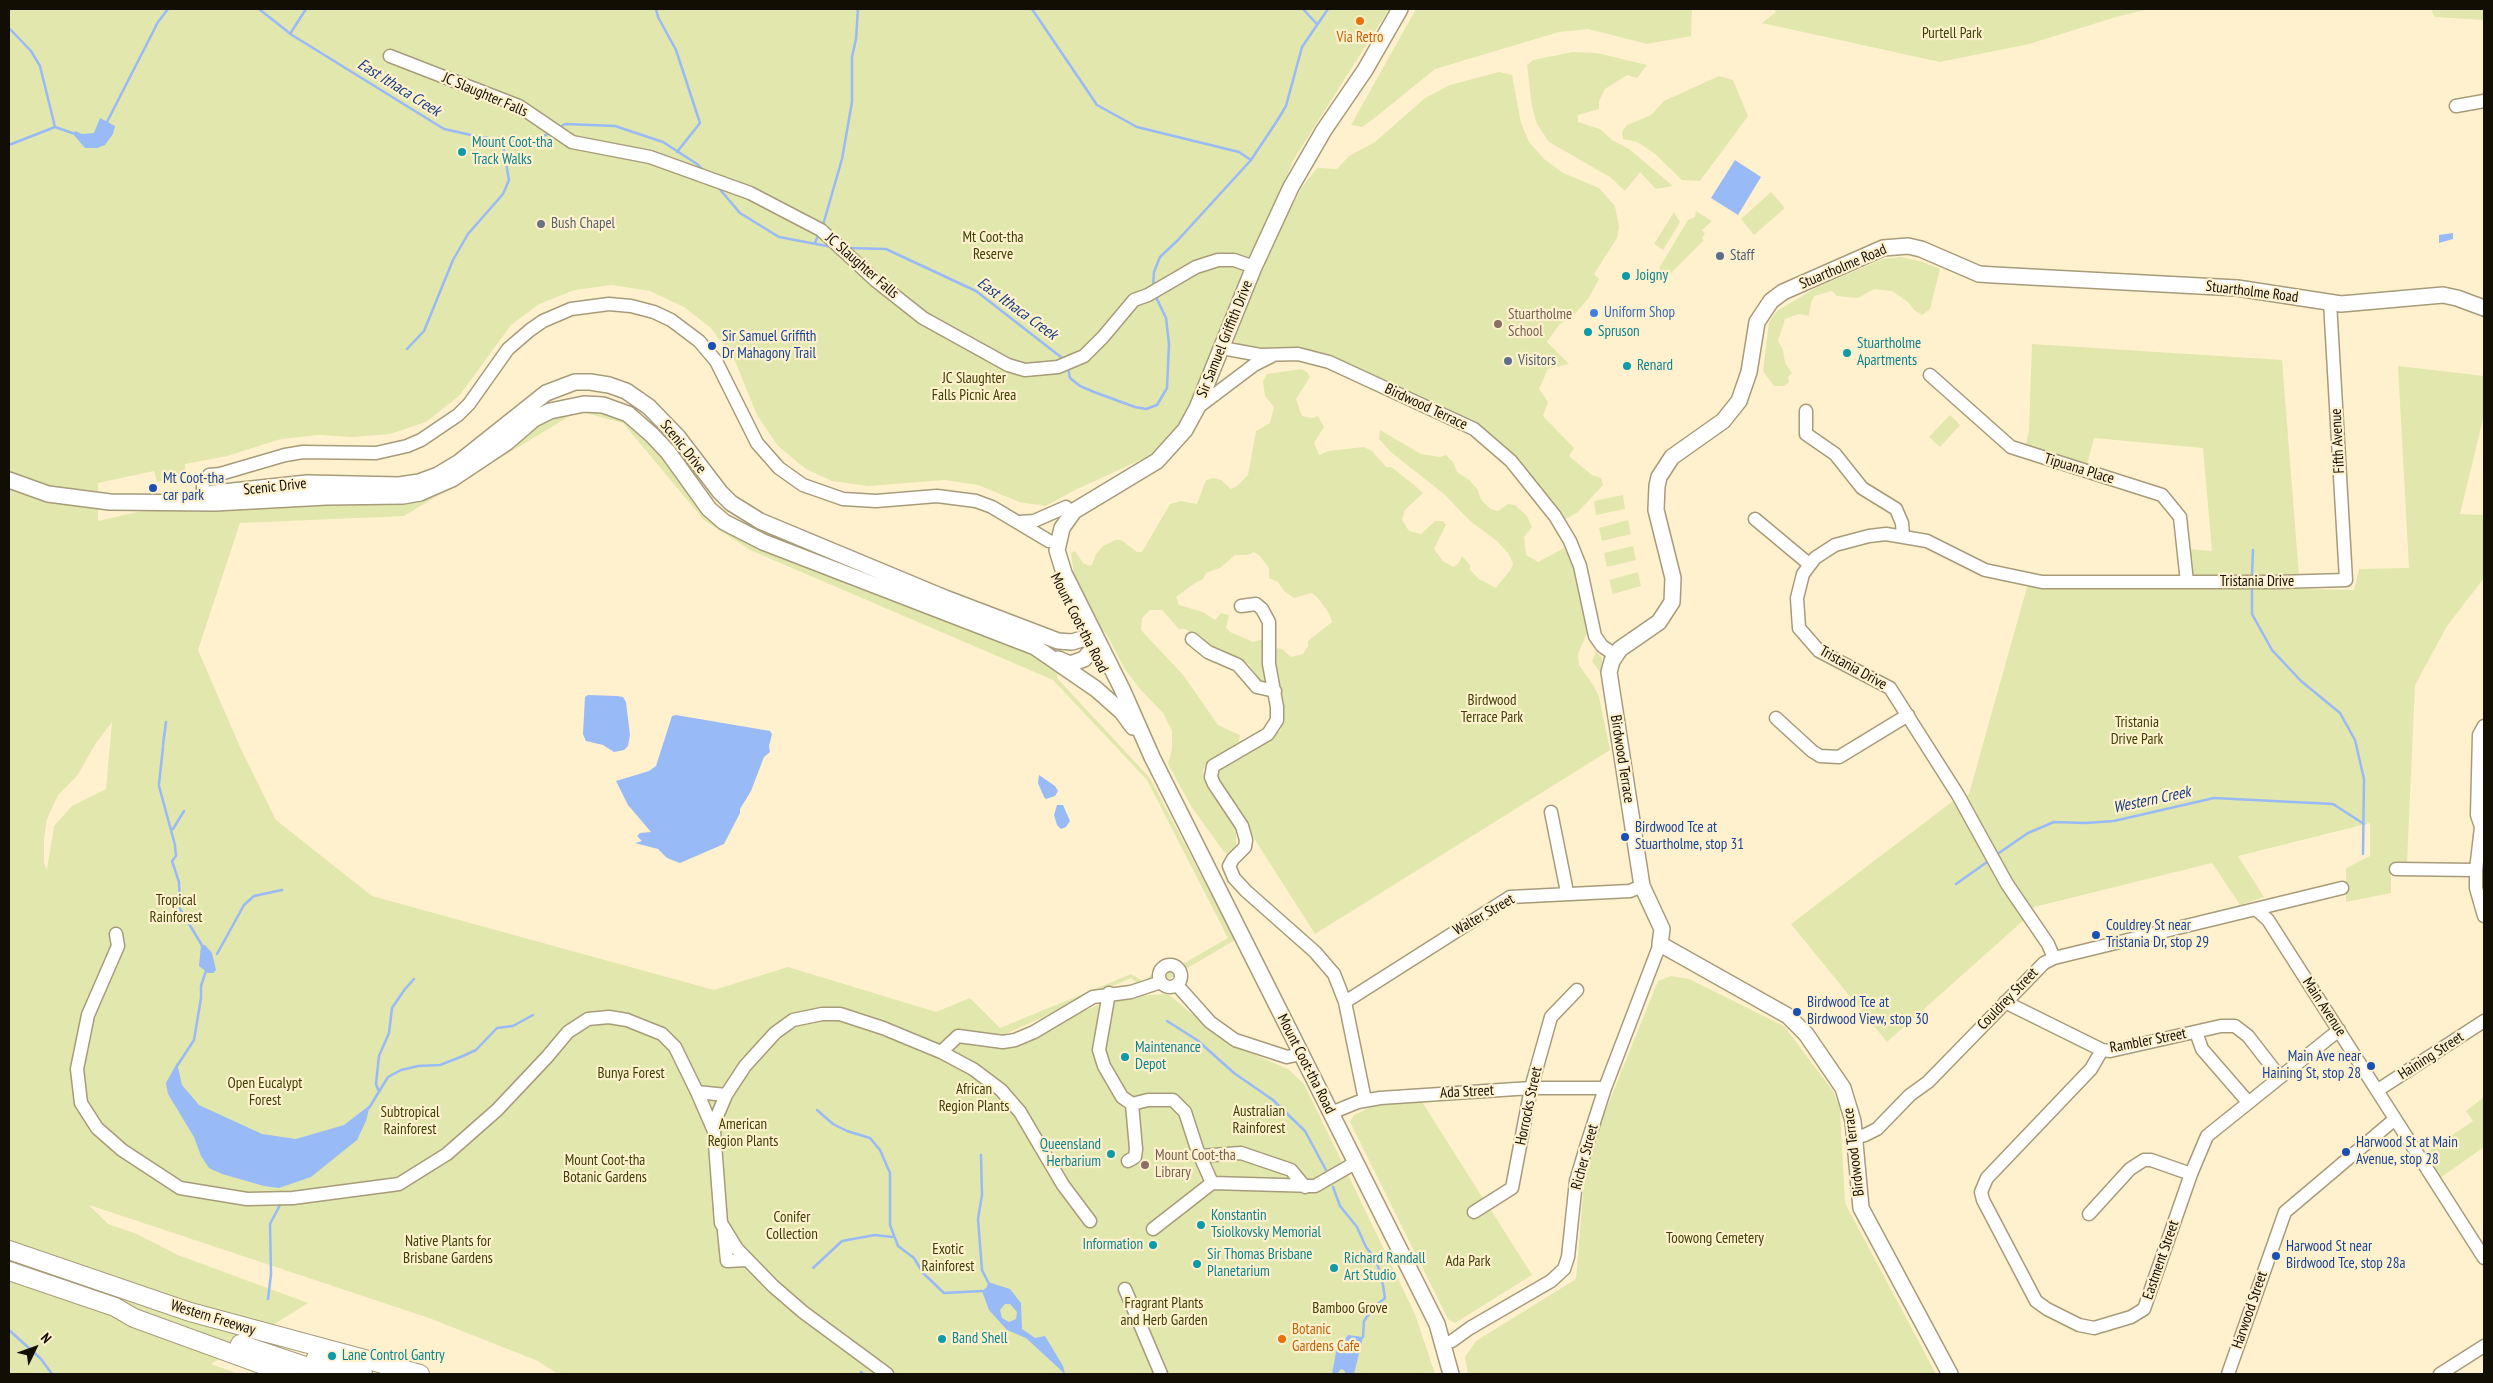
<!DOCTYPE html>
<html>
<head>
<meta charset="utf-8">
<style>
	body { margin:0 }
	#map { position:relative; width:2493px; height:1383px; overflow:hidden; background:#fff1cd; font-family:"PT Sans Narrow",sans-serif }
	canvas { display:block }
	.frame { position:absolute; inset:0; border:10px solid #130e04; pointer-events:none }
	.north { position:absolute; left:10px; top:1323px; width:50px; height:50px; -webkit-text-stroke:4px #fff1cd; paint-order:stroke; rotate:48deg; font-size:14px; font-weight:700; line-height:20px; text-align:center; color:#130e04 }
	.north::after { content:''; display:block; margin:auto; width:18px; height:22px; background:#130e04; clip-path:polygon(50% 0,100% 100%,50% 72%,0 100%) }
</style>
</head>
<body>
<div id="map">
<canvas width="2493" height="1383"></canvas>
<div class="frame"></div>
<div class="north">N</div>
</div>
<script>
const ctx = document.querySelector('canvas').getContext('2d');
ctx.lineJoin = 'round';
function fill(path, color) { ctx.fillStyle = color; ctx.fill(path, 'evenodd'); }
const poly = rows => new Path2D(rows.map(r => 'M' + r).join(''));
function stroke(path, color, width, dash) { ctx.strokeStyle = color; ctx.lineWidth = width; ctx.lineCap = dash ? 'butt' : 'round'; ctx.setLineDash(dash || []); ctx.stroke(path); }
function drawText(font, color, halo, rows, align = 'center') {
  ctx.font = font + ' "PT Sans Narrow",sans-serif'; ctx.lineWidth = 4.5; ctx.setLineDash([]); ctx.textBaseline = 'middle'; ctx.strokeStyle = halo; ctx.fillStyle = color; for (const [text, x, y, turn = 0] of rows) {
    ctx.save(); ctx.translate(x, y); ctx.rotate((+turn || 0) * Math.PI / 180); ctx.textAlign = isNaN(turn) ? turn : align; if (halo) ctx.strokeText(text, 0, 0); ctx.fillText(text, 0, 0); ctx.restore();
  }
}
fill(poly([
	[9,9,1389,9,1294,159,1218,335,1195,402,1179,428,1153,454,1071,492,1046,506,1019,502,978,485,945,480,868,486,832,481,806,469,778,446,757,415,735,361,711,328,684,307,650,291,612,285,575,290,539,304,511,325,459,396,426,422,390,434,353,437,319,435,281,439,227,456,185,464,186,475,157,482,154,471,98,483,98,521,146,510,394,501,538,422,583,407,621,416,657,449,704,511,1009,642,1058,668,1057,678,1150,778,1235,940,1147,992,1131,978,1003,1035,1009,1044,1116,997,1168,994,1227,1043,1288,1069,1304,1084,1341,1160,1415,1314,1435,1374,558,1374,538,1361,429,1318,89,1205,108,1224,137,1234,178,1255,308,1303,211,1364,239,1374,9,1374],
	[578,411,623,423,704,520,750,550,1053,680,1147,780,1228,938,1181,965,1172,961,1164,961,1144,982,1131,974,1000,1028,970,998,936,1012,788,967,714,990,372,896,276,820,240,747,198,650,240,523,404,516],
	[112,722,106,789,72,806,54,826,47,870,44,863,44,839,47,819,58,795,77,776,96,743],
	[1416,9,1692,9,1691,36,1647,44,1588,29,1559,32,1435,69,1372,120,1362,127,1351,125],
	[1774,9,2149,9,2116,17,2029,44,1940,62,1762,23,1776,12],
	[2433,9,2484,9,2484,20,2435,17,2432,12],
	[1573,52,1597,53,1647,65,1637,78,1627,75,1605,89,1599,101,1599,109,1578,115,1578,122,1600,129,1612,140,1629,149,1673,186,1656,189,1640,172,1625,191,1610,177,1549,142,1537,124,1532,107,1527,65,1533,60],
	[1499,72,1512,75,1521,123,1529,142,1544,159,1563,173,1599,188,1615,206,1619,227,1617,238,1594,274,1599,279,1588,299,1574,315,1559,325,1547,342,1569,364,1548,369,1539,389,1548,402,1543,416,1574,448,1569,456,1592,475,1601,478,1603,485,1578,512,1559,523,1474,429,1310,353,1258,350,1243,347,1233,340,1234,331,1284,221,1302,187,1317,168,1337,169,1349,156,1375,142,1425,98,1450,85],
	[1719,76,1733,80,1748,116,1700,181,1682,180,1654,153,1637,142,1623,139,1622,132,1627,125,1651,115,1664,101],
	[1771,192,1785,208,1754,235,1741,219],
	[1696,211,1712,221,1702,230,1705,234,1702,238,1704,240,1667,277,1659,268,1688,220,1695,217],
	[1674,212,1680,222,1663,250,1654,244],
	[1901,257,1923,262,1940,269,1930,309,1922,315,1914,310,1908,302,1892,291,1874,289,1858,298,1837,296,1832,291,1814,296,1811,303,1809,316,1799,314,1785,319,1778,341,1783,350,1785,363,1792,373,1788,377,1789,382,1784,386,1774,386,1763,371,1769,322,1777,311,1814,289,1836,279,1883,259],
	[2032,344,2282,360,2300,589,2354,590,2359,569,2409,568,2398,366,2484,376,2484,415,2460,514,2484,515,2484,578,2447,626,2415,685,2407,862,2391,863,2391,893,2346,902,2346,868,2370,856,2370,823,2238,856,2264,897,2240,905,2212,863,2034,907,2025,919,1887,1042,1791,924,1953,801,1969,794,2027,587,2190,585,2189,549,2212,551,2203,448,2094,438,2086,469,2025,449,2029,430],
	[1301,369,1307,372,1310,377,1296,399,1302,416,1312,418,1318,416,1324,427,1314,443,1319,455,1328,451,1364,447,1372,451,1386,467,1391,467,1413,484,1423,493,1405,510,1402,520,1409,531,1421,534,1435,521,1443,521,1446,525,1434,549,1443,561,1453,567,1458,564,1462,556,1470,565,1470,570,1479,579,1496,588,1511,569,1513,563,1508,553,1497,541,1470,521,1444,494,1392,453,1379,439,1380,430,1421,454,1440,457,1446,455,1453,462,1457,472,1469,480,1478,490,1481,500,1491,509,1498,511,1508,504,1515,505,1527,516,1532,527,1524,537,1526,555,1538,562,1566,547,1567,550,1572,550,1588,631,1578,654,1579,665,1594,686,1599,697,1610,750,1315,934,1213,774,1280,731,1285,716,1274,654,1276,648,1282,649,1291,657,1303,654,1308,646,1308,641,1332,622,1329,613,1317,597,1311,593,1294,598,1284,591,1278,582,1269,578,1269,568,1260,556,1254,552,1248,555,1235,555,1220,568,1206,573,1203,579,1195,583,1176,597,1179,605,1203,612,1215,620,1221,613,1229,615,1226,628,1230,632,1253,642,1263,639,1265,643,1266,686,1261,685,1249,664,1202,643,1186,629,1179,629,1162,610,1150,610,1142,618,1141,630,1184,676,1218,725,1240,735,1238,745,1206,763,1203,771,1208,789,1236,828,1236,846,1230,855,1224,852,1191,806,1168,764,1172,749,1172,731,1163,713,1140,689,1124,668,1108,637,1087,609,1074,575,1071,553,1075,551,1083,563,1089,566,1092,565,1096,554,1103,546,1115,540,1121,540,1137,552,1142,552,1170,504,1181,501,1197,504,1206,480,1214,478,1221,480,1231,489,1237,486,1248,475,1256,431,1270,423,1274,407,1265,396,1263,381,1267,374],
	[1950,415,1960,425,1940,447,1929,437],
	[1623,495,1625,509,1596,515,1594,501],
	[1628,520,1631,534,1602,541,1599,528],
	[1633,546,1636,560,1607,567,1604,553],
	[1638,572,1641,586,1613,594,1609,580],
	[1596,651,1602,658,1601,674,1592,661],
	[1671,976,1689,979,1784,1026,1833,1091,1840,1109,1845,1203,1936,1374,1468,1374,1465,1357,1476,1341,1576,1279,1586,1159,1658,981],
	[1419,1097,1484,1200,1469,1215,1476,1220,1491,1210,1532,1275,1455,1323,1448,1319,1350,1122,1354,1115,1378,1104],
	[2484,1097,2484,1147,2440,1178,2424,1154,2473,1121,2466,1111]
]), '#e2e7ad');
fill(poly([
	[100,118,115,126,113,134,105,145,97,148,85,148,74,135,75,131,82,134,94,133],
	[1735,160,1761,177,1738,215,1711,198],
	[2453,233,2453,239,2439,243,2439,235],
	[588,695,617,696,623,697,626,702,630,735,628,746,624,750,614,752,603,745,586,741,583,734,585,697],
	[676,715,770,731,772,734,769,746,770,752,764,757,751,791,740,809,740,813,724,844,680,863,667,858,658,849,635,843,642,841,637,836,640,833,651,832,628,805,616,781,649,771,656,766,672,716],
	[1039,775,1055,786,1058,791,1055,796,1046,799,1044,797,1038,783],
	[1057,805,1063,805,1070,821,1066,827,1061,829,1057,825,1054,815],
	[201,945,205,945,212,953,216,970,213,973,208,973,199,966],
	[177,1063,182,1085,199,1105,262,1134,296,1139,344,1125,370,1105,366,1121,357,1140,311,1177,279,1188,264,1186,222,1174,209,1168,201,1156,194,1137,168,1094,166,1083],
	[988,1282,1010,1289,1021,1303,1022,1329,1035,1338,1045,1336,1063,1366,1065,1374,1026,1338,1007,1330,989,1310,982,1291,987,1287],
	[1005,1304,1010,1304,1017,1312,1016,1319,1009,1322,1002,1318,1000,1310],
	[1348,1335,1363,1337,1354,1374,1346,1374,1344,1370,1341,1369,1337,1374,1332,1374,1336,1352]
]), '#98baf7');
stroke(poly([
	[259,9,292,35,444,129,480,137,531,143,551,132],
	[656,9,658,17,676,50,700,123,677,152],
	[1032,9,1097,105,1137,127,1239,152,1251,160],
	[1303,9,1316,23],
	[9,28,31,51,40,66,55,127,78,135],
	[290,34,306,9],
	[106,124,158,22,168,9],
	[558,128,565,124,615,126,663,142,697,164,704,171],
	[9,145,55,127],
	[717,186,740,213,779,237,832,247],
	[823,225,842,159,852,102,852,57,856,39,858,9],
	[815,243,819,233],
	[847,248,886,249,976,291,1066,361],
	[1153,288,1154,272,1160,257,1178,240,1251,160,1277,121,1286,106,1302,47,1328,9],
	[407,349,424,331,453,260,468,234,503,194,509,180,502,140],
	[1068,368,1070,378,1080,386,1094,392,1135,407,1146,409,1157,405,1167,388,1169,344,1166,318,1155,295],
	[2252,575,2253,550],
	[2252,590,2252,614,2272,650,2301,681,2340,713,2355,740,2364,779,2363,854],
	[163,745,166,722],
	[159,784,163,747],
	[159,786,175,845],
	[173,829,184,811],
	[175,846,176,856,172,861,179,882,180,909,203,947],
	[1996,855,2028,833,2054,822,2086,823,2114,821,2214,798,2333,804,2364,824],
	[1956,884,1990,860],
	[217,954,244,905,254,896,282,890],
	[406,988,414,979],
	[1167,1021,1197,1040,1234,1073,1273,1100,1305,1131,1326,1170],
	[177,1066,194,1040,201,998,201,986,207,968],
	[379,1092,376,1084,379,1056,389,1033,392,1008,405,989],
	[369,1108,388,1077,401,1070,418,1066,440,1065,463,1056,476,1050,497,1028,513,1026,533,1015],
	[817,1110,833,1124,847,1131,870,1138,880,1150,890,1173,890,1225,898,1246,914,1258,923,1273,944,1293,982,1291],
	[981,1155,982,1195,978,1219,982,1270,988,1282],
	[1333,1187,1340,1206,1357,1227,1366,1247,1376,1260,1382,1279,1385,1298,1374,1307,1364,1321,1363,1337],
	[813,1268,842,1241,875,1235,892,1237],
	[268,1299,271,1274,270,1224,281,1203],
	[9,1330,41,1359,52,1374],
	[861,1372,863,1374]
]), '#98baf7', 2.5);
const minor = poly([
	[390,56,519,106,572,142,650,157,750,193,821,230,875,280,923,318,1008,365,1025,370,1058,367,1084,356,1103,337,1134,300,1148,295,1196,267,1218,260,1234,260,1254,267],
	[2456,106,2484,101],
	[1222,348,1260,355,1298,354,1329,362,1474,429,1511,461,1555,516,1570,541,1580,566,1595,636,1602,646,1615,655],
	[1930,375,2011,447,2162,495,2180,517,2187,582],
	[1197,408,1254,365,1272,356],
	[1806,411,1806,434,1835,454,1862,488,1896,509,1902,523,1903,536],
	[203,494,203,483,209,475,220,474,285,455,303,452,376,453,407,446,421,440,458,415,469,404,508,349,530,330,543,321,571,309,609,304,631,306,654,312,671,320,699,341,716,361,757,443,779,468,803,485,843,499,876,501,937,496,976,501,992,507,1049,541],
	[1755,519,1809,564],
	[1020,522,1034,521,1066,507],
	[1241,606,1256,604,1262,609,1269,622,1269,664,1277,707,1277,720,1268,734,1213,766,1211,777,1214,784,1242,826,1246,840,1245,847,1233,859,1229,866,1234,878,1246,891,1315,952,1334,974,1345,1002,1365,1100],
	[1192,639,1208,652,1238,665,1257,687,1275,691],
	[1776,718,1812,751,1820,756,1839,757,1908,715],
	[1551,812,1567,892],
	[2484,815,2481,827,2476,870,2476,888,2484,916],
	[2481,827,2477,815,2479,735,2484,726],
	[2396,869,2476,870],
	[2257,910,2268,920,2484,1258],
	[116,934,118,946,88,1015,77,1069,81,1103,97,1128,122,1150,180,1188,247,1199,293,1198,399,1184,447,1154,497,1110,547,1057,568,1032,588,1019,609,1017,627,1020,662,1034,675,1047,697,1092],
	[2054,958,2048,944,2007,884,1958,795,1890,688,1819,651,1799,628,1797,598,1803,574,1815,558,1835,545,1869,536,1886,534,1927,541,1985,570,2042,582,2277,582,2346,580,2330,302],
	'1159 976a11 11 0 1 1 22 0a11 11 0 1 1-22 0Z',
	[1177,985,1210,1022,1235,1040,1287,1057,1301,1054],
	[1109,993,1099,1050,1104,1066,1122,1097,1132,1104,1148,1100,1173,1100,1185,1112,1197,1149,1212,1183],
	[1345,1002,1510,897,1630,891,1642,886],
	[2005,1002,2102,1050,2110,1051,2221,1026,2235,1026,2248,1036,2279,1076],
	[2196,1032,2202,1049,2248,1102],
	[2102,1050,2091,1069,1987,1178,1981,1192,1983,1200,2036,1301,2047,1309,2079,1325,2094,1328,2131,1317,2144,1309,2191,1174,2207,1136,2339,1030],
	[941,1052,958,1036,1003,1042,1015,1040,1034,1032,1093,997,1131,992,1161,982],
	[2378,1090,2484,1021],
	[1331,1113,1358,1102,1380,1098,1531,1088,1605,1088],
	[714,1131,697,1092,726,1095],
	[1854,1138,1865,1135,1877,1129,1910,1095,1928,1082,2044,963,2054,958,2342,888],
	[1200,1156,1241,1153,1291,1170,1305,1187],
	[1128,1161,1135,1157,1136,1149,1132,1104],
	[1474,1212,1512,1188,1531,1088,1551,1017,1577,990],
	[2089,1214,2130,1169,2144,1160,2151,1160,2191,1174],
	[1153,1229,1212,1183,1315,1186,1355,1163],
	[724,1231,727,1261,747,1260],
	[1125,1289,1161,1374],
	[1444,1344,1452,1341,1470,1328,1551,1281,1564,1269,1568,1257,1576,1181,1587,1144,1605,1088,1660,944],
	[887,1374,803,1312,773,1286,737,1249,721,1223,714,1131,718,1114,726,1095,745,1066,775,1033,793,1020,822,1014,840,1014,883,1028,941,1052,973,1069,1001,1090,1020,1112,1063,1185,1090,1221],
	[2228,1374,2285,1212,2395,1119],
	[2440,1374,2484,1346]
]);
const major = poly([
	[1400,9,1365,70,1324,130,1291,187,1254,267,1197,408,1185,430,1157,461,1074,511,1062,528,1057,550,1064,573,1122,689,1152,757,1437,1324,1451,1374],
	[9,480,48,494,110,502,215,503,326,497,403,496,420,493,452,479,506,443,534,419,550,411,584,404,603,405,628,414,652,435,668,452,709,509,724,522,763,542,1035,647,1096,689,1122,712,1133,727],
	[205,494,307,483,399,485,419,482,438,475,458,463,546,393,575,382,590,382,609,385,626,391,649,407,678,437,720,492,731,503,760,521,945,598,1058,641,1072,642,1095,635],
	[1058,659,1070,664,1084,659,1092,650,1095,635],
	[1950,1374,1861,1208,1853,1121,1843,1088,1806,1034,1788,1016,1660,944,1662,929,1642,886,1609,672,1612,661,1620,649,1659,622,1672,602,1673,578,1656,510,1657,486,1659,477,1672,457,1723,421,1739,401,1749,372,1757,322,1771,301,1783,292,1883,248,1908,246,1921,249,1979,274,1994,275,2237,288,2341,304,2443,295,2457,298,2484,308]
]);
const highway = poly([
	[9,1250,190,1312,420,1374],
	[9,1271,115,1307,134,1318,288,1374],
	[240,1344,329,1374],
	[316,1358,363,1374]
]);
stroke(minor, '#a89b7a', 15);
stroke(major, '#a89b7a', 18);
stroke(highway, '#a89b7a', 20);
stroke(minor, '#fff', 12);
stroke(major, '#fff', 15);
stroke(highway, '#fff', 18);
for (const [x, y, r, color] of [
	[1360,21,5,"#e8710a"],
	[462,152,5,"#0f9aa8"],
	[541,224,5,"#6b7280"],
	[1720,256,5,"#5c6f8a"],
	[1626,276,5,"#0f9aa8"],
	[1594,313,5,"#3f7fe0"],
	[1498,324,5,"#8d6e63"],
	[1588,332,5,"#0f9aa8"],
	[712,346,5,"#1a4fb4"],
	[1847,353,5,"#0f9aa8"],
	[1508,361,5,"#5c6f8a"],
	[1627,366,5,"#0f9aa8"],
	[153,488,5,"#1a4fb4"],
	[1625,837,5,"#1a4fb4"],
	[2096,935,5,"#1a4fb4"],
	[1797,1012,5,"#1a4fb4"],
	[1125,1057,5,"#0f9aa8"],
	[2371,1066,5,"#1a4fb4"],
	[2346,1152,5,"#1a4fb4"],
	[1111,1154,5,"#0f9aa8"],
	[1145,1165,5,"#8d6e63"],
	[1201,1225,5,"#0f9aa8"],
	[1153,1245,5,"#0f9aa8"],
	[2276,1256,5,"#1a4fb4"],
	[1197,1264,5,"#0f9aa8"],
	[1334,1268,5,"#0f9aa8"],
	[942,1339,5,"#0f9aa8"],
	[1282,1339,5,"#e8710a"],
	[332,1356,5,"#0f9aa8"]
]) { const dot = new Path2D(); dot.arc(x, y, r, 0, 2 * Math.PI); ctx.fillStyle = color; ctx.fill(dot); stroke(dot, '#fff1cd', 2); }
drawText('15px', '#3d3f05', '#fff1cd', [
	["Purtell Park",1952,34],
	["Mt Coot-tha",993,238],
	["Reserve",993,255],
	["JC Slaughter",974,379],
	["Falls Picnic Area",974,396],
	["Birdwood",1492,701],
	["Terrace Park",1492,718],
	["Tristania",2137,723],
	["Drive Park",2137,740],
	["Tropical",176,901],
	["Rainforest",176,918],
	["Bunya Forest",631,1074],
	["Open Eucalypt",265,1084],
	["Forest",265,1101],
	["African",974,1090],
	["Region Plants",974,1107],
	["Australian",1259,1112],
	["Rainforest",1259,1129],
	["Subtropical",410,1113],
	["Rainforest",410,1130],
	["American",743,1125],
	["Region Plants",743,1142],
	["Mount Coot-tha",605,1161],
	["Botanic Gardens",605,1178],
	["Conifer",792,1218],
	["Collection",792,1235],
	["Toowong Cemetery",1715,1239],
	["Native Plants for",448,1242],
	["Brisbane Gardens",448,1259],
	["Exotic",948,1250],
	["Rainforest",948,1267],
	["Ada Park",1468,1262],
	["Fragrant Plants",1164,1304],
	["and Herb Garden",1164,1321],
	["Bamboo Grove",1350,1309]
]);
drawText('15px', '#c56008', '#fff1cd', [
	["Via Retro",1360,38],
	["Botanic",1292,1330,"left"],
	["Gardens Cafe",1292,1347,"left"]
]);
drawText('15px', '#130e04', '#fff1cd', [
	["JC Slaughter Falls",485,95,23],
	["JC Slaughter Falls",862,266,41],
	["Stuartholme Road",1843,267,-23],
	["Stuartholme Road",2252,292,7],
	["Sir Samuel Griffith Drive",1225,339,-68],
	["Birdwood Terrace",1426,407,25],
	["Fifth Avenue",2338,441,-93],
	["Scenic Drive",683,447,51],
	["Tipuana Place",2079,469,17],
	["Scenic Drive",275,487,-6],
	["Tristania Drive",2257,582],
	["Mount Coot-tha Road",1079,623,63],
	["Tristania Drive",1853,668,29],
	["Birdwood Terrace",1622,759,81],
	["Walter Street",1484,915,-30],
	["Couldrey Street",2008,999,-46],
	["Main Avenue",2324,1007,57],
	["Rambler Street",2148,1041,-11],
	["Haining Street",2431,1056,-33],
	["Mount Coot-tha Road",1306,1064,63],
	["Ada Street",1467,1092,-3],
	["Horrocks Street",1529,1106,-78],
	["Birdwood Terrace",1854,1152,-97],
	["Richer Street",1585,1157,-75],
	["Eastment Street",2161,1260,-71],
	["Harwood Street",2250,1310,-71],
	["Western Freeway",213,1318,17]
]);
drawText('15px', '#0d838f', '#fff1cd', [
	["Mount Coot-tha",472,143],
	["Track Walks",472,160],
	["Joigny",1636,276],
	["Spruson",1598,332],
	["Stuartholme",1857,344],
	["Apartments",1857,361],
	["Renard",1637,366],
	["Maintenance",1135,1048],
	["Depot",1135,1065],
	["Queensland",1101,1145,"right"],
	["Herbarium",1101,1162,"right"],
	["Konstantin",1211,1216],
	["Tsiolkovsky Memorial",1211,1233],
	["Information",1143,1245,"right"],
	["Sir Thomas Brisbane",1207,1255],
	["Planetarium",1207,1272],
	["Richard Randall",1344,1259],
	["Art Studio",1344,1276],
	["Band Shell",952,1339],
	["Lane Control Gantry",342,1356]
], 'left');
drawText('15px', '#5b616d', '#fff1cd', [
	["Bush Chapel",551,224]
], 'left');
drawText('15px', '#4e5e75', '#fff1cd', [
	["Staff",1730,256],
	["Visitors",1518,361]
], 'left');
drawText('15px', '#366cbe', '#fff1cd', [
	["Uniform Shop",1604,313]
], 'left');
drawText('15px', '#785e54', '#fff1cd', [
	["Stuartholme",1508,315],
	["School",1508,332],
	["Mount Coot-tha",1155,1156],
	["Library",1155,1173]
], 'left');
drawText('15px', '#164399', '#fff1cd', [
	["Sir Samuel Griffith",722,337],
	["Dr Mahagony Trail",722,354],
	["Mt Coot-tha",163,479],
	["car park",163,496],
	["Birdwood Tce at",1635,828],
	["Stuartholme, stop 31",1635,845],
	["Couldrey St near",2106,926],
	["Tristania Dr, stop 29",2106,943],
	["Birdwood Tce at",1807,1003],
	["Birdwood View, stop 30",1807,1020],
	["Main Ave near",2361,1057,"right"],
	["Haining St, stop 28",2361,1074,"right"],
	["Harwood St at Main",2356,1143],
	["Avenue, stop 28",2356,1160],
	["Harwood St near",2286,1247],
	["Birdwood Tce, stop 28a",2286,1264]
], 'left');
drawText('italic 16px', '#1a3f85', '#fff1cd', [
	["East Ithaca Creek",399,88,32],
	["East Ithaca Creek",1017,309,36],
	["Western Creek",2152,800,-12]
]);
</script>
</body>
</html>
